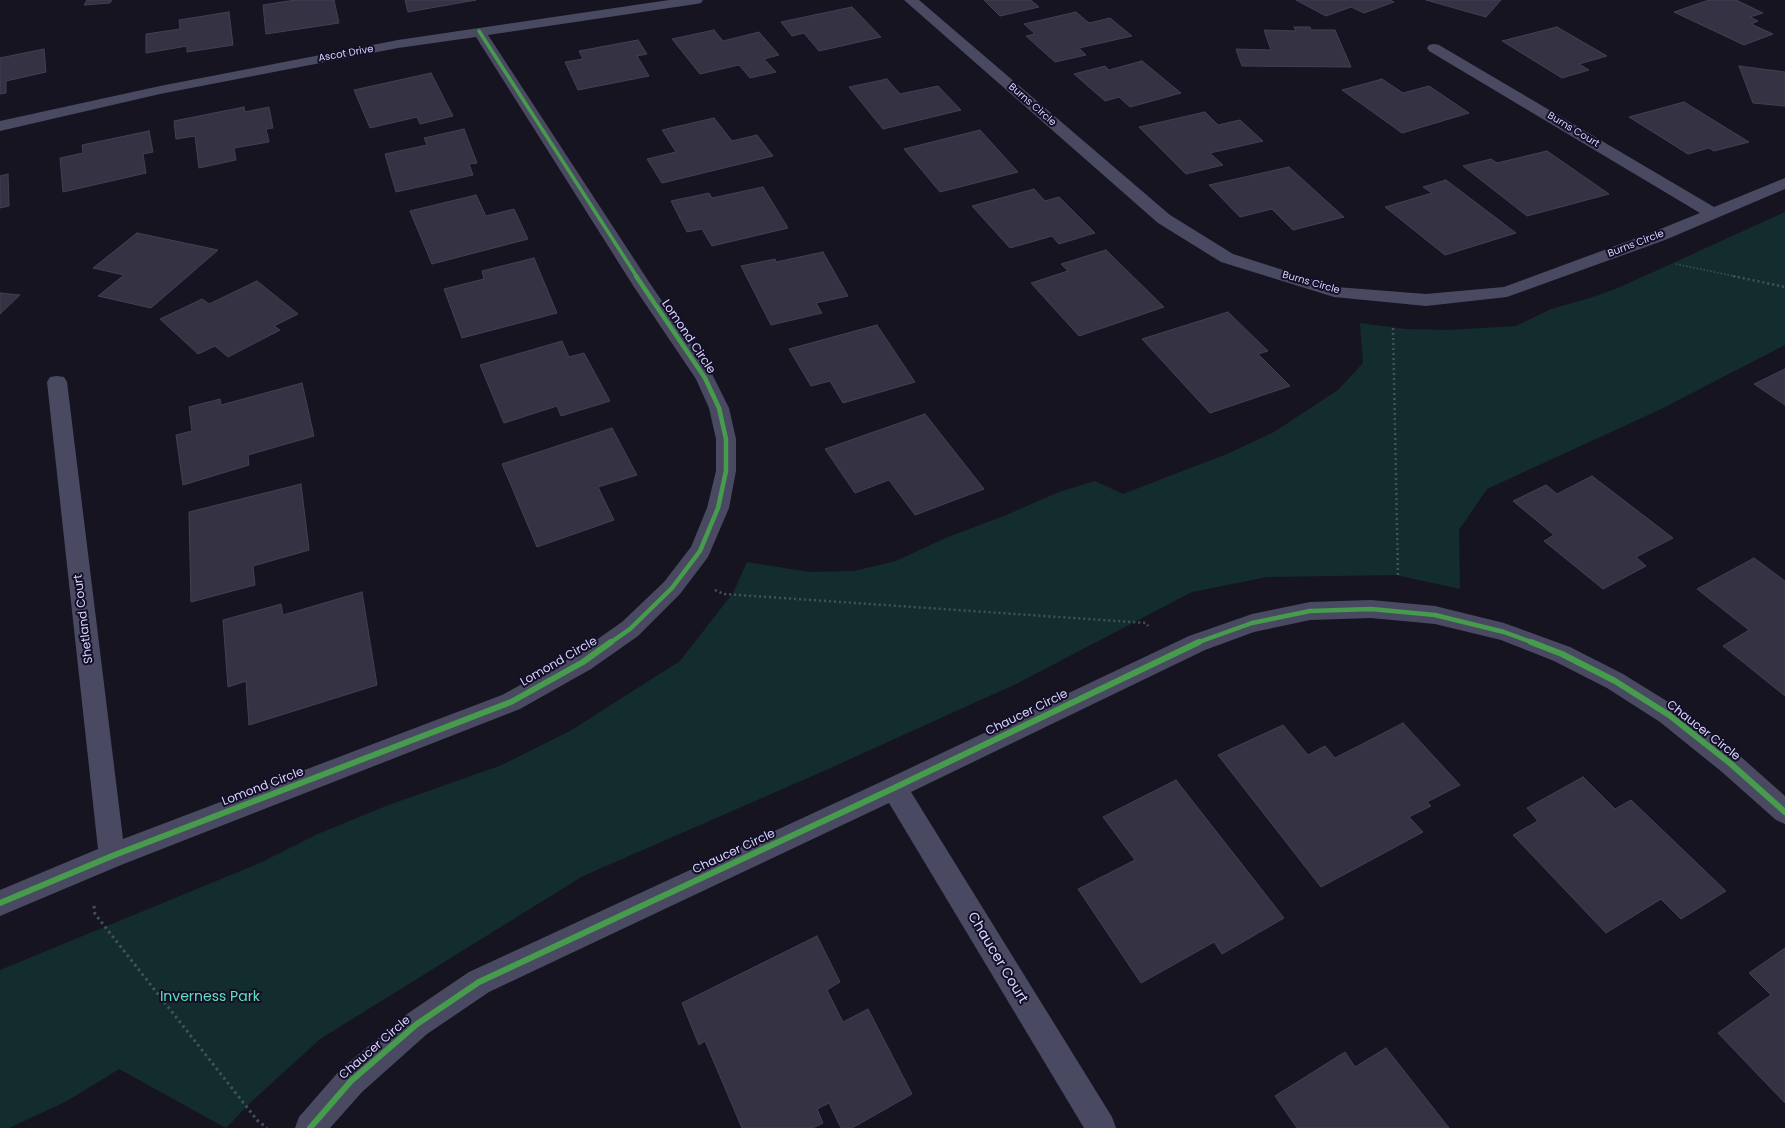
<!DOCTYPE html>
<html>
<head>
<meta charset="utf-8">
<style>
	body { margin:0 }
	canvas { display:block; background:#161421 }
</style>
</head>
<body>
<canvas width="1785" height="1128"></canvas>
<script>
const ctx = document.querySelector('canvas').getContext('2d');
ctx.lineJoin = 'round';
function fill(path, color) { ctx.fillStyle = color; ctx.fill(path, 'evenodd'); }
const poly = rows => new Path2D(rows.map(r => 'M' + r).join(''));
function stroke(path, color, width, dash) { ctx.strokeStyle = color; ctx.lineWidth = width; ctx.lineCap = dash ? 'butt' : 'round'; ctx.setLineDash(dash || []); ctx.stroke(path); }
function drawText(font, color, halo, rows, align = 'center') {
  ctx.font = font + ' Poppins,sans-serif'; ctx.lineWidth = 4; ctx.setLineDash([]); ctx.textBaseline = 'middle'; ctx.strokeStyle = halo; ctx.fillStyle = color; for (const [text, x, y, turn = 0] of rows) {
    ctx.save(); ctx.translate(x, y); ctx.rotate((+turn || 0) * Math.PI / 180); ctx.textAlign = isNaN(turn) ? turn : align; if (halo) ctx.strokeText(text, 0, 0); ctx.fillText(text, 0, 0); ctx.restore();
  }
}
fill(poly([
	[1785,212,1785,345,1661,409,1487,489,1459,530,1460,589,1396,575,1267,577,1192,592,1016,684,817,774,583,876,320,1039,250,1103,226,1128,119,1069,67,1101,9,1128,0,1128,0,970,260,863,318,834,386,806,502,765,570,731,680,661,733,593,747,562,809,572,854,571,896,561,948,537,1004,516,1059,492,1095,481,1123,494,1227,454,1274,432,1338,390,1363,363,1360,323,1405,329,1449,330,1516,326,1551,309,1590,298,1618,288]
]), '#132c2d');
const building = poly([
	[87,0,112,0,110,3,84,5,87,0],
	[295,0,334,0,339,23,266,34,263,5,295,0],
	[405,0,476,0,408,12,405,0],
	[984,0,1032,0,1031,0,1039,7,1000,16,984,0],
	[1296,0,1390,0,1394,2,1364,13,1351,7,1326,16,1296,0],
	[1426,0,1501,0,1486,17,1426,0],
	[1709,0,1736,0,1763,13,1750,17,1758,21,1751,24,1773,34,1744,45,1674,12,1709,0],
	[852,7,881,37,819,51,804,33,792,36,781,22,852,7],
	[229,12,233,45,187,52,187,46,146,53,146,34,180,29,179,20,229,12],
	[1076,12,1089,23,1110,18,1132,36,1079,48,1086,55,1055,62,1026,36,1035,34,1024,24,1076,12],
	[1294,27,1310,27,1311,30,1335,30,1351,67,1242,66,1236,49,1271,50,1264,30,1296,31,1294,27],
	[1557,27,1607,56,1579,64,1589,70,1562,78,1502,41,1557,27],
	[714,30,723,41,759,32,779,55,764,59,776,72,750,78,739,65,700,74,672,39,714,30],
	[638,40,647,54,637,56,649,76,578,90,565,62,583,59,579,51,638,40],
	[44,49,46,72,6,81,6,93,0,94,0,58,44,49],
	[1142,61,1181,93,1130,107,1119,97,1105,101,1074,74,1105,66,1109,70,1142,61],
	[1739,66,1785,72,1785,106,1753,103,1739,66],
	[431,73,453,116,420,124,417,117,370,128,354,90,431,73],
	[887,79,900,94,938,86,961,110,883,129,849,87,887,79],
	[1382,79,1403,93,1429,86,1469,113,1402,133,1342,90,1382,79],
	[1684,102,1749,142,1714,151,1709,148,1688,154,1629,117,1684,102],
	[244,107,245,112,269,107,273,128,266,129,269,142,234,148,236,160,199,168,195,136,176,139,174,121,244,107],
	[1205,112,1218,125,1240,120,1263,141,1210,153,1223,165,1186,174,1139,127,1205,112],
	[714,118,732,141,757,135,773,156,662,183,647,159,676,152,662,130,714,118],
	[464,129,477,163,469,164,473,175,396,192,385,154,427,145,424,138,464,129],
	[980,130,1018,172,940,192,904,149,980,130],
	[149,131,153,152,143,154,146,173,63,192,60,158,83,153,82,145,149,131],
	[1547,151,1609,194,1527,216,1463,166,1491,159,1497,163,1547,151],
	[1289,167,1344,217,1293,230,1272,209,1240,217,1209,185,1289,167],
	[8,174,9,206,0,208,0,176,8,174],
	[1446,180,1516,233,1445,255,1385,207,1432,193,1423,187,1446,180],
	[763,187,788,228,712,246,702,229,687,232,671,201,709,193,712,198,763,187],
	[1034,189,1045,201,1059,197,1095,233,1059,244,1052,236,1010,248,972,206,1034,189],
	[476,195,486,216,514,209,528,239,432,264,410,211,476,195],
	[137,233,218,250,151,308,98,296,124,275,93,268,137,233],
	[1106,250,1164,307,1079,336,1031,283,1068,271,1061,264,1106,250],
	[823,252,848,296,816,303,822,313,771,325,741,266,775,259,776,262,823,252],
	[534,258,557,313,462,338,444,289,484,279,482,271,534,258],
	[257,281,298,314,274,326,280,330,228,357,215,346,198,354,160,319,202,299,209,304,257,281],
	[0,293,20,295,0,314,0,293],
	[1228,312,1268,351,1258,354,1290,386,1210,413,1142,339,1228,312],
	[877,325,915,382,843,403,830,381,811,386,789,349,877,325],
	[562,341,569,357,584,353,610,401,561,416,557,406,504,423,480,365,562,341],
	[1785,369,1785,405,1754,384,1785,369],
	[302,383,314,436,248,455,249,465,183,485,176,435,192,431,189,407,220,399,221,405,302,383],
	[925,414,984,489,915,515,889,480,855,493,825,449,925,414],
	[612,428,637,475,598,487,614,520,537,547,502,464,612,428],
	[1592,476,1673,538,1636,557,1646,566,1603,589,1544,541,1554,535,1513,501,1546,485,1557,494,1592,476],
	[301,484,309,550,253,566,255,585,191,602,189,512,301,484],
	[1754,558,1785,581,1785,696,1723,646,1749,630,1697,589,1754,558],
	[362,592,377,685,249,725,246,681,228,687,223,620,281,604,283,615,362,592],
	[1403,723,1460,785,1427,802,1431,806,1409,817,1423,832,1321,887,1218,755,1283,725,1308,755,1325,746,1335,758,1403,723],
	[1583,777,1615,809,1631,800,1726,891,1681,919,1661,899,1606,933,1513,835,1538,821,1527,808,1583,777],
	[1176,780,1284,918,1222,954,1214,942,1141,983,1078,889,1135,860,1103,817,1176,780],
	[817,936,840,982,827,990,843,1022,868,1009,912,1094,852,1128,841,1128,829,1103,817,1109,823,1123,813,1128,742,1128,705,1041,699,1045,682,1003,817,936],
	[1785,948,1785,1103,1718,1033,1771,995,1749,973,1785,948],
	[1386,1048,1449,1128,1297,1128,1275,1096,1345,1052,1355,1067,1386,1048]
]);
fill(building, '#343243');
stroke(building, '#433f54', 1);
stroke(poly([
	[1676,264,1738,277]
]), '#44505f', 1.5, [1.5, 2]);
stroke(poly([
	[1733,276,1785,287],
	[1393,328,1398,577],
	[715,590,724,594,1146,623,1148,626]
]), '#44505f', 2.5, [2, 3]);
stroke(poly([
	[94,906,95,914,257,1120,267,1128]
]), '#44505f', 3, [2.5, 3.5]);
fill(poly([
	[669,0,703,0,701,3,696,4,488,35,651,285,712,374,729,408,736,439,736,471,729,508,708,557,680,594,638,636,591,669,520,709,121,865,0,916,0,890,98,849,47,382,50,377,57,376,64,377,67,382,123,839,502,695,575,655,622,622,664,582,691,547,707,508,716,471,716,439,709,408,696,379,634,287,476,37,398,48,160,94,0,131,0,121,160,86,398,40,669,0],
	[904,0,919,0,1170,215,1233,254,1336,287,1426,294,1504,287,1653,232,1700,213,1429,51,1427,48,1429,45,1434,44,1439,45,1714,207,1785,178,1785,189,1665,240,1507,297,1426,306,1334,297,1221,262,1158,223,904,0],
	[1371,600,1435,606,1504,623,1570,647,1623,674,1678,708,1740,756,1785,796,1785,824,1776,820,1722,772,1660,722,1607,688,1554,661,1501,640,1435,624,1371,618,1310,620,1254,632,1205,650,911,792,1112,1117,1116,1128,1084,1128,889,803,489,992,427,1034,362,1092,330,1128,295,1128,299,1117,340,1070,407,1014,469,972,885,780,1189,636,1252,614,1310,602,1371,600]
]), '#4a4962');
stroke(poly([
	[479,31,637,277]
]), '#469c4c', 3.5);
stroke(poly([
	[610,643,630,629,672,588,700,551,718,508,726,471,726,439,719,408,705,378,636,276],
	[1196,643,1252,623,1310,611,1371,609,1435,615,1504,632,1534,643]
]), '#469c4c', 4.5);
stroke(poly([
	[1531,642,1562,654,1615,681,1669,715,1731,764,1785,812],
	[0,903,112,856,511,702,583,662,611,642],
	[310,1128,351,1081,417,1024,479,982,894,788,1199,642]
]), '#469c4c', 6);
drawText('10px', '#d9d4ff', '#130f26', [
	["Ascot Drive",346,54,-10],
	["Burns Circle",1032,105,41],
	["Burns Court",1573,130,31],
	["Burns Circle",1636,244,-21],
	["Burns Circle",1311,283,16]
]);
drawText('12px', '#d9d4ff', '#130f26', [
	["Lomond Circle",688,337,56],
	["Shetland Court",84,619,-97],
	["Lomond Circle",559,662,-30],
	["Chaucer Circle",1027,713,-26],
	["Chaucer Circle",1703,731,38],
	["Lomond Circle",263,787,-21],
	["Chaucer Circle",734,852,-25],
	["Chaucer Circle",375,1048,-41]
]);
drawText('14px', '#d9d4ff', '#130f26', [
	["Chaucer Court",997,958,59]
]);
drawText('14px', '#5fe0c0', '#130f26', [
	["Inverness Park",210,997]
]);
</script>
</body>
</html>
